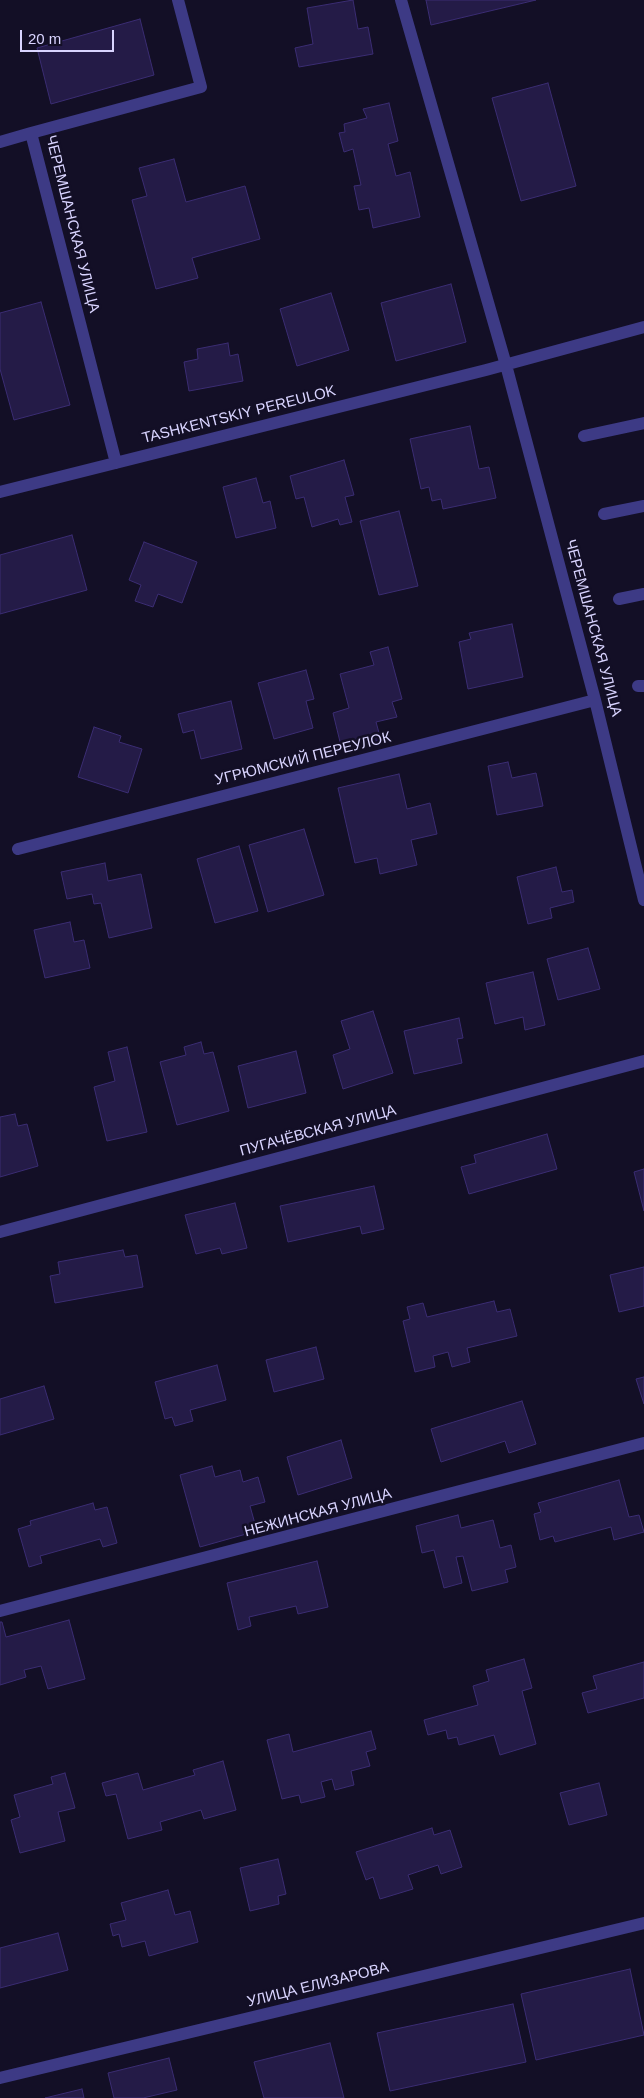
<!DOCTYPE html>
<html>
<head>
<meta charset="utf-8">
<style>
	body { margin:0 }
	#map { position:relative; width:644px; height:2098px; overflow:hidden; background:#130f26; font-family:Helvetica,sans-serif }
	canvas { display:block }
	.scale { position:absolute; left:20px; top:30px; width:94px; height:22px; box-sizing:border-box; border:2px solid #d9d4ff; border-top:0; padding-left:6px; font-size:15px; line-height:18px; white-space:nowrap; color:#d9d4ff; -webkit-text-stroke:4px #130f26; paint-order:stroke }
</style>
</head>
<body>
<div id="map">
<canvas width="644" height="2098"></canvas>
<div class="scale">20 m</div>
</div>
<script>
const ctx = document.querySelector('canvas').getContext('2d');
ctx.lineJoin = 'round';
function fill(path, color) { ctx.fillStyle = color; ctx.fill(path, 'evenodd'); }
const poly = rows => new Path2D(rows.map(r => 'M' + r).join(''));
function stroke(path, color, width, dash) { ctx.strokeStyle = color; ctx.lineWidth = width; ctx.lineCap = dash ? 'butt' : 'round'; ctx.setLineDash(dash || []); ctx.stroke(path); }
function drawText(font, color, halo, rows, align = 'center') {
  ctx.font = font + ' Helvetica,sans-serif'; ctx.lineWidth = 5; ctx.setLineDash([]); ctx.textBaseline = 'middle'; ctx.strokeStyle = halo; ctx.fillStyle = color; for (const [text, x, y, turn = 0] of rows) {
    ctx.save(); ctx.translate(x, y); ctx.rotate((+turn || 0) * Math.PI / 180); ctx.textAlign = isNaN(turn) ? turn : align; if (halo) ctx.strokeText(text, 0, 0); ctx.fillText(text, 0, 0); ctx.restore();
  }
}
const building = poly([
	[353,0,358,29,368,27,373,54,299,67,295,48,313,44,307,8,353,0],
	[426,0,536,0,431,25,426,0],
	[140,19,154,75,51,104,37,48,140,19],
	[548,83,576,186,521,201,492,98,548,83],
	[389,103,398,141,388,144,396,176,410,172,420,217,373,228,369,208,359,210,354,186,361,185,353,149,344,152,339,133,345,132,344,124,367,118,363,109,389,103],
	[174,159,186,202,245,186,260,239,192,258,198,278,156,289,132,200,147,196,139,168,174,159],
	[451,284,466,342,396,361,381,303,451,284],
	[331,293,349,350,297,366,280,309,331,293],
	[41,302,70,405,14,420,0,369,0,313,41,302],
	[228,343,230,356,238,354,243,381,189,391,184,362,198,359,197,349,228,343],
	[470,426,479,469,489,467,496,498,443,509,441,499,432,501,429,487,421,489,410,439,470,426],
	[344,460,354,495,345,497,352,522,340,525,338,519,312,527,304,497,296,499,290,476,344,460],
	[256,478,263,503,270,501,276,528,236,538,223,487,256,478],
	[399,511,418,586,379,595,360,521,399,511],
	[72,535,87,590,0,614,0,555,72,535],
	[144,542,197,562,182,603,158,594,153,607,135,601,141,585,129,580,144,542],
	[512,624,523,677,468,689,459,642,471,639,469,633,512,624],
	[388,647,402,699,392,702,397,717,376,722,381,740,342,750,333,713,349,708,340,674,374,665,370,652,388,647],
	[306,670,314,699,306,701,313,728,274,739,258,683,306,670],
	[231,701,242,749,201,759,194,730,183,733,178,714,231,701],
	[94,727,121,736,119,742,142,749,128,793,78,777,94,727],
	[508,762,512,778,536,773,543,806,497,815,488,766,508,762],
	[399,774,407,809,430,803,437,834,411,840,417,865,380,874,377,858,355,863,338,788,399,774],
	[304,829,324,895,268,912,249,845,304,829],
	[239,846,258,911,215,923,197,859,239,846],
	[105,863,108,881,141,874,152,928,109,938,101,903,94,904,92,894,67,899,61,872,105,863],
	[556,867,562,892,572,890,574,902,550,908,552,918,528,924,517,877,556,867],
	[70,922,74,942,84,940,90,968,45,978,34,930,70,922],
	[588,948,600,989,558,1000,547,959,588,948],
	[533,972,545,1025,525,1030,523,1017,495,1024,486,983,533,972],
	[373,1011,393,1073,343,1089,333,1055,350,1049,341,1021,373,1011],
	[459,1018,463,1038,457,1039,462,1063,414,1074,404,1031,459,1018],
	[201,1042,204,1054,213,1052,229,1111,177,1125,160,1062,186,1055,184,1047,201,1042],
	[127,1047,147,1132,107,1141,94,1087,115,1081,108,1052,127,1047],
	[296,1051,306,1093,248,1108,238,1066,296,1051],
	[15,1114,18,1126,27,1124,38,1166,0,1177,0,1117,15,1114],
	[547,1134,557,1169,469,1194,461,1167,476,1163,474,1155,547,1134],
	[644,1169,644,1211,634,1172,644,1169],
	[374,1186,384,1229,362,1234,360,1226,288,1242,280,1206,374,1186],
	[235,1203,247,1248,222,1254,220,1248,196,1254,185,1215,235,1203],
	[123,1250,125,1257,137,1255,143,1287,55,1303,50,1276,60,1274,58,1262,123,1250],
	[644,1267,644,1306,619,1312,610,1275,644,1267],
	[494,1301,497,1312,510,1309,517,1336,467,1348,470,1362,452,1367,448,1352,433,1356,435,1367,415,1372,403,1321,410,1319,407,1307,423,1303,427,1317,494,1301],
	[316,1347,324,1379,274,1392,266,1360,316,1347],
	[217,1365,226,1400,190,1410,193,1421,175,1426,172,1417,165,1419,155,1382,217,1365],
	[644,1377,644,1404,636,1379,644,1377],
	[44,1386,54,1419,0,1435,0,1399,44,1386],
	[522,1401,536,1444,509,1453,505,1441,441,1462,431,1429,522,1401],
	[341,1440,352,1478,298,1495,287,1457,341,1440],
	[212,1466,215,1477,240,1470,243,1482,258,1477,265,1502,250,1506,257,1531,200,1547,180,1475,212,1466],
	[619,1480,629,1517,639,1515,644,1532,614,1540,611,1527,555,1542,553,1536,540,1540,534,1514,541,1512,538,1503,619,1480],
	[93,1503,95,1510,107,1507,117,1543,103,1547,100,1539,40,1556,42,1563,29,1567,18,1529,31,1525,30,1521,93,1503],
	[458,1515,461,1528,493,1520,500,1548,511,1545,516,1567,505,1570,508,1582,472,1591,463,1556,456,1557,462,1583,444,1588,434,1550,422,1553,416,1526,458,1515],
	[317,1561,328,1607,298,1614,296,1606,249,1617,251,1626,238,1630,227,1583,317,1561],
	[69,1620,85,1679,48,1689,41,1666,24,1670,26,1677,0,1685,0,1622,2,1622,6,1637,69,1620],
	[524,1659,532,1688,522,1691,536,1744,500,1755,494,1735,459,1745,457,1737,448,1739,446,1730,428,1735,424,1720,478,1705,473,1686,489,1681,486,1670,524,1659],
	[644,1662,644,1698,588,1713,582,1693,597,1689,593,1676,644,1662],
	[371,1731,376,1749,366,1752,370,1766,351,1771,354,1785,335,1790,332,1779,321,1782,325,1797,301,1803,299,1795,282,1799,267,1740,289,1734,293,1752,371,1731],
	[223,1761,236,1810,204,1819,201,1810,160,1822,162,1830,128,1839,116,1794,106,1796,102,1783,138,1773,143,1790,195,1775,193,1770,223,1761],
	[65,1773,75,1808,58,1812,65,1841,20,1853,11,1820,20,1817,14,1795,53,1784,51,1777,65,1773],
	[599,1783,607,1815,569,1825,560,1793,599,1783],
	[432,1828,434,1835,450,1830,462,1867,441,1874,438,1865,408,1875,413,1889,380,1899,373,1877,366,1880,356,1852,432,1828],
	[278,1859,286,1894,278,1896,279,1904,250,1911,240,1868,278,1859],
	[168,1890,175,1915,190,1911,198,1942,149,1956,145,1941,122,1947,119,1934,113,1936,110,1924,126,1920,121,1903,168,1890],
	[58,1933,68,1970,0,1988,0,1948,58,1933],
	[630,1969,644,2035,536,2060,521,1994,630,1969],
	[513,2004,526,2062,390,2091,377,2033,513,2004],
	[330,2043,344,2098,264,2098,254,2062,330,2043],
	[169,2058,177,2090,143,2098,114,2098,108,2073,169,2058],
	[82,2089,84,2098,45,2098,82,2089]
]);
fill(building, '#241b47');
stroke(building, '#3b2d73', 1);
stroke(poly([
	[401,0,506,365,595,700,644,900],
	[0,142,31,133],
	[584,436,644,423],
	[116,463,31,133,201,87,178,0],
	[0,492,486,370,644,327],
	[604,514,644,506],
	[619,599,644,594],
	[638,686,644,686],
	[18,849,595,700],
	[0,1232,644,1061],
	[0,1611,644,1443],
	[0,2078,644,1923]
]), '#3d3a85', 12);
drawText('15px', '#d9d4ff', '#130f26', [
	["ЧЕРЕМШАНСКАЯ УЛИЦА",72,224,76],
	["TASHKENTSKIY PEREULOK",239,415,-14],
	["ЧЕРЕМШАНСКАЯ УЛИЦА",593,628,75],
	["УГРЮМСКИЙ ПЕРЕУЛОК",303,759,-14],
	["ПУГАЧЁВСКАЯ УЛИЦА",318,1131,-15],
	["НЕЖИНСКАЯ УЛИЦА",318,1513,-15],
	["УЛИЦА ЕЛИЗАРОВА",318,1985,-14]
]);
</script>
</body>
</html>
